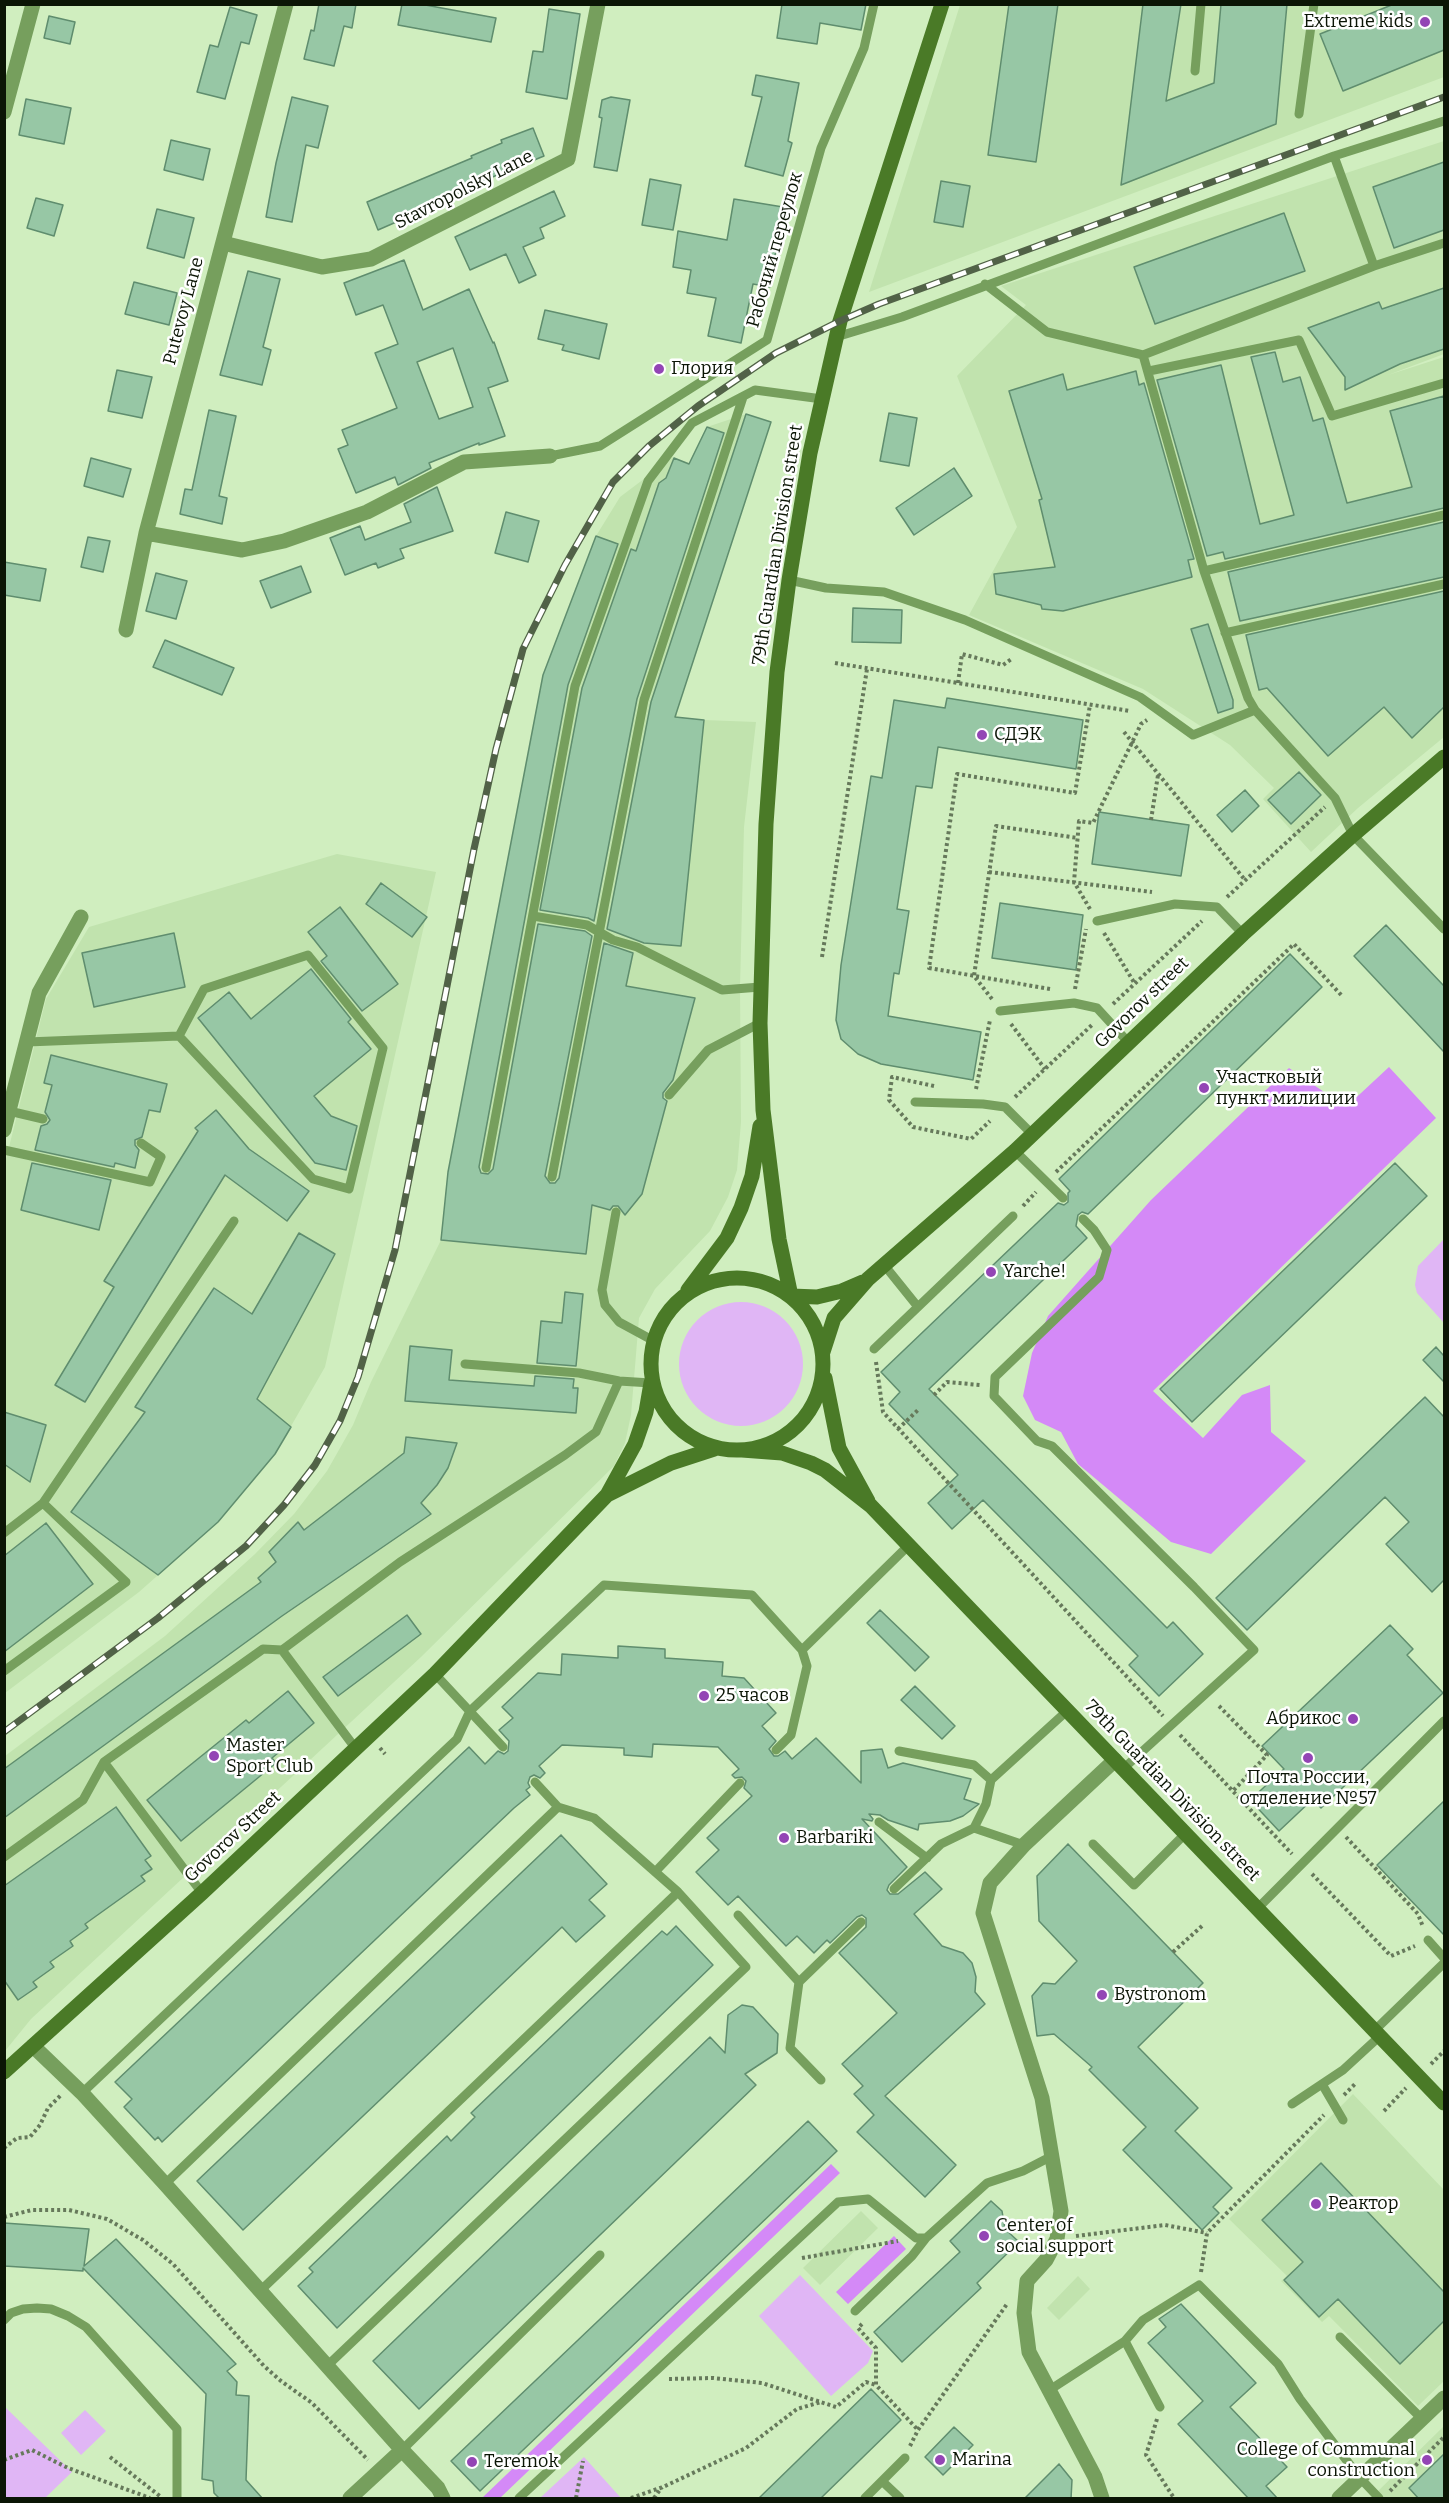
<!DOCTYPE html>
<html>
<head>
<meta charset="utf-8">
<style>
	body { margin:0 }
	#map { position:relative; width:1449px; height:2503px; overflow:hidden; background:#d0eebf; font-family:Bitter,serif }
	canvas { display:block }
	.frame { position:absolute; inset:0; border:6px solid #0b1505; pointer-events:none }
</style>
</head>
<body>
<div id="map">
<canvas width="1449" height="2503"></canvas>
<div class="frame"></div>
</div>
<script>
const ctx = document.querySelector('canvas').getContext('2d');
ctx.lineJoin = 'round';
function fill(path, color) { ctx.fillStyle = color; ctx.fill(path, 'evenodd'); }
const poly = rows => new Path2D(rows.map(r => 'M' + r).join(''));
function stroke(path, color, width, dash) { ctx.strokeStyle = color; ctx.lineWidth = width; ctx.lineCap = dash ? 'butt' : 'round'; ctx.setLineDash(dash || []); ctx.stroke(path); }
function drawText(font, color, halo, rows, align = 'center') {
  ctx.font = font + ' Bitter,serif'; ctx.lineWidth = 5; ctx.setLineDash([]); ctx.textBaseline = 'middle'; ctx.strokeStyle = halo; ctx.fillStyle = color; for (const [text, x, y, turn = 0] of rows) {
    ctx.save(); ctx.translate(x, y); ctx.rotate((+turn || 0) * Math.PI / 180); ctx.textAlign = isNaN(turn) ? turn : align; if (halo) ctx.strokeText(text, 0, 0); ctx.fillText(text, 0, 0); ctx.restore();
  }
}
fill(poly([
	[960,5,1444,5,1444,77,869,292],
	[1444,141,1444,354,1388,375,1444,357,1444,737,1358,808,1311,852,1263,799,1274,788,1230,745,1143,689,969,615,1017,527,957,376,1026,305,1001,286],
	[746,414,771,422,677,709,677,717,704,720,756,722,744,827,740,987,741,1122,737,1170,728,1197,710,1231,655,1289,639,1318,631,1415,625,1443,614,1466,421,1657,31,2019,5,2051,5,1756,165,1636,255,1554,294,1514,327,1471,353,1425,371,1382,441,1240,586,1254,589,1233,580,1214,445,1196,448,1172,543,675,596,536,620,497,673,457,689,463,707,427],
	[337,854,436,872,325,1367,275,1454,218,1522,139,1592,5,1693,5,1163,46,999,89,927],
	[1353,2094,1444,2190,1444,2381,1418,2406,1329,2316,1322,2322,1281,2281,1287,2276,1229,2219],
	[861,2211,878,2228,820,2285,803,2268],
	[1078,2276,1090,2289,1059,2320,1047,2308],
	[1444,2426,1444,2498,1369,2498,1375,2494]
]), '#c1e3ae');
fill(poly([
	[1444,1239,1444,1323,1417,1293,1415,1285,1418,1266],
	'679 1364a62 62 0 1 1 124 0a62 62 0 1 1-124 0Z',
	[800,2275,873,2351,868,2363,831,2396,759,2316],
	[5,2407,72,2472,45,2498,5,2498],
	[85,2410,106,2431,81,2455,61,2433],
	[584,2457,621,2498,540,2498]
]), '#e0b6f5');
fill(poly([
	[1389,1067,1436,1118,1153,1391,1203,1438,1242,1395,1270,1385,1271,1432,1306,1461,1211,1554,1171,1542,1078,1464,1061,1432,1035,1420,1023,1396,1032,1353,1048,1316,1151,1200,1289,1068,1346,1107],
	[831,2164,840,2173,500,2498,484,2498,483,2497],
	[894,2236,906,2249,848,2304,836,2292]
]), '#d489f7');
const building = poly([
	[319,4,356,4,352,28,344,26,334,66,304,59,311,30,314,31,319,4],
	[402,4,420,4,496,18,491,42,398,25,402,4],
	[782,4,866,4,861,30,820,23,817,44,777,38,782,4],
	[1009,4,1058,4,1036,162,988,155,1009,4],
	[1143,4,1181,4,1166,101,1214,83,1221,4,1287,4,1276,124,1121,185,1143,4],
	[1394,4,1444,4,1444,50,1343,91,1320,34,1394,4],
	[230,7,257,15,249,44,241,42,225,99,197,92,210,45,218,47,230,7],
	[549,9,580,14,567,99,526,92,533,51,543,52,549,9],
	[49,16,75,22,70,44,44,38,49,16],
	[756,75,799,83,788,141,792,143,783,176,745,166,762,97,752,95,756,75],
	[292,97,328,106,318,148,306,145,292,222,266,217,276,163,292,97],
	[611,97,630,100,617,171,594,167,602,118,599,117,602,100,611,97],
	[26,99,71,108,64,144,19,135,26,99],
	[533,128,544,156,473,185,473,187,409,214,410,216,378,230,367,202,472,158,471,156,502,143,501,140,533,128],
	[171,140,210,149,203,180,164,170,171,140],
	[1444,162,1444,230,1394,248,1373,187,1444,162],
	[650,179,681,185,673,230,642,225,650,179],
	[941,181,970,186,963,227,934,222,941,181],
	[554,191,565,216,540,228,544,238,523,247,536,275,519,283,506,254,470,270,455,237,554,191],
	[36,198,63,205,54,236,27,228,36,198],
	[734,199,783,207,770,287,753,284,741,343,708,336,716,298,687,293,691,270,673,267,678,231,727,240,734,199],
	[157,209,194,218,184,258,147,248,157,209],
	[1284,213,1305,271,1155,324,1134,267,1284,213],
	[404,260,423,310,469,289,493,343,494,342,508,381,488,388,505,436,479,445,479,443,429,463,431,468,398,485,395,477,356,493,338,449,348,445,342,430,397,408,375,353,398,344,383,305,356,315,344,283,404,260],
	[453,348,473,407,439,419,417,362,453,348],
	[248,271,280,279,263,347,271,350,262,385,220,375,248,271],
	[134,282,177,293,169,325,125,314,134,282],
	[1444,288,1444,349,1400,364,1345,390,1345,377,1308,328,1379,302,1382,309,1444,288],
	[545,310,607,324,599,359,562,350,564,345,538,339,545,310],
	[1275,352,1283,382,1300,377,1313,421,1323,418,1347,503,1412,487,1390,411,1444,396,1444,508,1225,559,1223,552,1207,556,1157,380,1221,365,1260,524,1294,515,1251,357,1275,352],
	[117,370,152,377,142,418,108,411,117,370],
	[1136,371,1139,385,1144,383,1194,559,1188,560,1192,577,1063,611,1042,609,1041,605,996,594,994,574,1055,567,1039,500,1042,499,1009,391,1063,374,1067,390,1136,371],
	[209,410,236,416,219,496,227,498,222,524,180,514,185,489,192,490,209,410],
	[889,413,917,418,909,466,880,461,889,413],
	[746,414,771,422,675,717,704,720,681,946,644,943,607,929,651,702,746,414],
	[707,427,724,433,637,699,594,921,588,918,540,910,582,688,631,549,636,551,659,483,666,478,674,458,689,464,707,427],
	[91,458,131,469,123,497,84,486,91,458],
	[954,468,972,496,914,535,896,508,954,468],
	[437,487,453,531,400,549,404,558,378,568,376,563,345,575,330,538,360,526,365,540,411,522,404,504,437,487],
	[506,512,539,521,528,562,495,553,506,512],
	[1444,522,1444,577,1240,621,1228,572,1444,522],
	[596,536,618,544,568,685,479,1167,481,1173,488,1174,493,1169,538,924,585,931,592,936,545,1176,550,1183,555,1183,559,1178,604,943,633,953,626,986,695,998,673,1080,663,1093,663,1098,667,1101,642,1194,625,1215,618,1206,613,1206,610,1210,592,1205,586,1254,441,1240,448,1172,543,675,596,536],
	[88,537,110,541,103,572,81,567,88,537],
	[4,562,46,569,40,601,4,595,4,562],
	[301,566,311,592,271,608,260,581,301,566],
	[156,573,187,581,176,619,146,611,156,573],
	[1444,591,1444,707,1412,738,1384,707,1328,756,1267,688,1259,690,1246,635,1444,591],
	[853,608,902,610,901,643,852,642,853,608],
	[1208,624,1233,700,1233,708,1218,713,1191,629,1208,624],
	[165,640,234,668,222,695,153,667,165,640],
	[947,698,1083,720,1076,769,938,747,932,788,916,786,897,909,909,911,899,974,894,973,888,1016,981,1032,973,1080,881,1064,858,1054,841,1039,836,1020,841,965,871,776,882,778,894,700,945,708,947,698],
	[1299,772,1321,795,1291,824,1268,800,1299,772],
	[1245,790,1259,806,1232,832,1217,815,1245,790],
	[1099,812,1189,825,1181,876,1092,864,1099,812],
	[381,883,427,917,412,937,366,904,381,883],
	[1000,903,1083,915,1076,970,992,958,1000,903],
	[340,907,398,984,362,1011,321,961,327,956,308,932,340,907],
	[1386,925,1444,986,1444,1052,1354,956,1386,925],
	[174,933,185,987,94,1007,82,953,174,933],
	[1290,954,1322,987,1088,1214,1082,1212,1078,1215,1076,1226,1087,1238,929,1389,1167,1628,1173,1622,1203,1654,1159,1696,1129,1665,1138,1656,983,1500,952,1529,928,1503,958,1475,889,1404,900,1392,881,1372,1058,1203,1064,1205,1068,1202,1068,1193,1070,1191,1059,1179,1290,954],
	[311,969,351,1019,348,1022,371,1049,314,1096,331,1116,357,1126,346,1170,315,1163,198,1018,229,992,251,1019,311,969],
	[51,1055,167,1084,160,1112,149,1110,142,1137,135,1140,135,1145,139,1150,135,1168,115,1163,114,1167,35,1150,41,1126,47,1124,50,1120,45,1112,52,1085,44,1083,51,1055],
	[216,1110,249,1149,309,1191,287,1221,225,1175,85,1402,55,1385,114,1287,104,1281,198,1131,195,1128,216,1110],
	[32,1163,111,1180,99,1230,21,1210,32,1163],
	[1395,1163,1427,1196,1192,1422,1160,1389,1395,1163],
	[299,1233,335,1254,257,1399,291,1427,275,1454,218,1522,158,1575,71,1512,145,1412,135,1407,214,1288,252,1314,299,1233],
	[565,1292,583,1294,576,1366,537,1363,541,1321,562,1323,565,1292],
	[410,1346,452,1350,449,1380,534,1386,535,1376,574,1379,573,1388,578,1388,576,1413,405,1401,410,1346],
	[1436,1347,1444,1356,1444,1382,1423,1360,1436,1347],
	[1425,1397,1444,1417,1444,1580,1432,1592,1386,1544,1409,1522,1385,1497,1247,1630,1216,1598,1425,1397],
	[4,1412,46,1425,30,1482,4,1464,4,1412],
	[406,1437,457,1443,448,1468,437,1485,421,1503,431,1514,282,1616,4,1818,4,1769,261,1582,258,1578,276,1562,269,1552,298,1522,304,1530,404,1453,406,1437],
	[46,1523,93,1584,4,1652,4,1556,46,1523],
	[880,1610,929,1657,915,1671,867,1623,880,1610],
	[407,1615,421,1634,338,1696,323,1677,407,1615],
	[1390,1625,1413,1649,1407,1655,1443,1693,1321,1808,1313,1799,1279,1831,1250,1800,1284,1769,1262,1746,1390,1625],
	[618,1646,665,1649,665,1658,723,1662,722,1676,744,1678,776,1713,762,1726,776,1741,769,1749,774,1756,778,1756,785,1751,792,1759,816,1738,861,1783,861,1751,882,1749,888,1768,903,1763,971,1779,964,1799,979,1804,963,1816,950,1821,919,1824,918,1830,888,1820,880,1815,869,1814,873,1819,872,1821,862,1819,907,1867,889,1885,887,1890,890,1894,898,1894,925,1872,942,1889,914,1914,942,1946,963,1953,972,1963,976,1977,975,1992,985,2004,885,2096,956,2165,925,2197,857,2132,874,2115,854,2094,863,2086,842,2064,897,2013,839,1953,866,1927,866,1918,862,1915,857,1917,830,1943,827,1940,814,1953,797,1936,786,1946,738,1896,728,1905,696,1872,719,1850,707,1838,752,1796,744,1788,746,1781,742,1777,735,1778,732,1775,739,1769,718,1747,653,1744,652,1757,624,1755,624,1748,562,1745,539,1766,545,1773,540,1778,534,1775,530,1777,528,1783,530,1787,526,1790,530,1795,514,1808,162,2142,158,2137,155,2140,124,2107,132,2099,115,2082,469,1747,485,1764,498,1751,504,1754,508,1751,509,1741,499,1730,513,1718,502,1707,538,1673,561,1675,562,1654,618,1658,618,1646],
	[915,1686,955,1726,942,1739,901,1700,915,1686],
	[288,1691,314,1723,272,1758,276,1763,181,1841,147,1800,246,1720,249,1723,288,1691],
	[1444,1801,1444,1935,1377,1865,1444,1801],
	[116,1807,151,1856,145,1860,152,1869,141,1876,145,1881,85,1924,88,1928,70,1941,73,1946,50,1962,54,1967,33,1982,37,1987,18,2000,4,1980,4,1886,116,1807],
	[561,1835,607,1884,589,1900,605,1916,576,1942,562,1927,243,2230,197,2181,561,1835],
	[1068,1844,1203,1983,1138,2047,1198,2108,1175,2131,1232,2188,1213,2207,1219,2213,1202,2230,1123,2150,1146,2127,1089,2070,1092,2067,1054,2034,1037,2036,1032,1996,1043,1983,1055,1984,1077,1961,1039,1921,1037,1876,1068,1844],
	[676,1926,713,1965,337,2328,298,2286,313,2272,309,2268,447,2136,451,2141,475,2117,471,2113,662,1931,667,1935,676,1926],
	[742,2005,753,2007,778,2034,777,2053,745,2074,756,2085,419,2409,373,2361,710,2037,725,2053,728,2015,742,2005],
	[808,2121,837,2151,480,2491,451,2461,808,2121],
	[1321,2163,1444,2292,1444,2321,1400,2364,1338,2299,1319,2317,1284,2280,1303,2262,1262,2220,1321,2163],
	[991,2201,1002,2211,1005,2229,1019,2242,977,2283,981,2288,902,2362,874,2332,960,2252,950,2241,991,2201],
	[4,2223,89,2229,84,2266,116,2239,236,2364,227,2371,237,2382,236,2395,249,2396,246,2480,263,2499,220,2499,214,2493,213,2481,202,2479,206,2394,83,2268,83,2271,4,2266,4,2223],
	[1181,2304,1256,2383,1230,2407,1287,2467,1266,2486,1278,2499,1249,2499,1178,2424,1203,2401,1148,2343,1166,2327,1159,2319,1181,2304],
	[871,2389,901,2420,820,2499,758,2499,871,2389],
	[954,2427,973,2445,943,2475,925,2457,954,2427],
	[1444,2454,1444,2499,1419,2499,1409,2488,1444,2454],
	[1059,2464,1072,2480,1071,2499,1024,2499,1059,2464]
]);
fill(building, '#97c7a5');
stroke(building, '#5f8d6e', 1.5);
stroke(poly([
	[835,663,1130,711],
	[958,683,962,654,1003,665,1013,658],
	[1124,732,1245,880],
	[1151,820,1158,775],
	[989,872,1152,892],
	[1227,897,1325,807],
	[1090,909,1074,882,1079,821,1093,823,1141,724,1147,720],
	[1104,933,1135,984],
	[822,957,867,669],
	[1050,989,929,968,957,774,1075,793,1090,705],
	[1075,989,1086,929],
	[992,999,974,976,996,826,1078,838],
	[1113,1004,1202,921],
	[1011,1024,1045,1069],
	[934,1086,892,1077,889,1100,913,1127,971,1139,990,1121],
	[976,1089,990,1020],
	[1015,1097,1093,1024],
	[1056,1172,1294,944,1343,997],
	[1023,1206,1036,1192],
	[876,1362,883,1412,1163,1716],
	[934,1395,947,1382,980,1385],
	[898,1429,918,1410],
	[1219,1706,1267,1755,1232,1792],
	[1180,1735,1292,1854],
	[380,1748,385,1754],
	[1346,1837,1418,1914,1423,1927],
	[1312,1874,1391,1956,1415,1946],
	[1173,1952,1203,1925],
	[1431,2064,1444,2051],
	[1344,2095,1356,2083],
	[1384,2111,1406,2088],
	[4,2148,17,2138,30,2137,40,2125,48,2108,61,2095],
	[4,2217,32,2210,69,2210,107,2219,143,2240,173,2264,264,2366,281,2381,312,2403,368,2460],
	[1076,2236,1165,2225,1207,2233],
	[802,2258,898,2241],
	[1201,2272,1207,2233,1324,2115],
	[862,2324,858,2328,876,2348,876,2385,918,2430],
	[669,2379,713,2378,762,2383,836,2407,866,2382,876,2385],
	[1157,2419,1146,2455,1174,2498],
	[910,2446,918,2430,1007,2304],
	[110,2457,161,2497],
	[4,2460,32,2450,68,2468,150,2498],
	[1390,2491,1444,2437],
	[576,2498,583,2461],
	[631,2498,663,2487,746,2448,797,2409,821,2402],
	[654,2498,662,2487]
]), '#66795b', 4, [3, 3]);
stroke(poly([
	[1195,71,1201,4],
	[1299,114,1314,4],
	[1374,266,1444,243],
	[985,284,1047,332,1143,355,1374,266,1334,156],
	[836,337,902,317,1334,156,1444,121],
	[1143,355,1204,571,1248,698,1255,710,1335,798,1353,835,1444,929],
	[1149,371,1299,340,1332,416,1444,383],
	[550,456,600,446,767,340,821,148,864,48,874,4],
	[1204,571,1444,515],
	[789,580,826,588,884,592,965,620,1140,697,1193,735,1255,710],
	[1225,633,1444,584],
	[533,916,587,925,613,940,637,947,722,990,760,987],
	[1097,921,1175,904,1217,907,1243,934],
	[1000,1011,1074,1003,1097,1008,1129,1043],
	[27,1042,179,1036,313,1179,349,1189,383,1048,308,955,204,989,179,1036],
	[669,1095,708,1050,760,1023],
	[915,1102,983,1104,1005,1107,1032,1134],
	[9,1111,43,1119],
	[4,1150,150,1182,161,1157,141,1143],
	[1015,1151,1063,1198],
	[486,1168,575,686,648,481,692,423,755,390,822,399],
	[552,1177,644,700,743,397],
	[616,1212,602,1290,605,1305,619,1322,654,1341],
	[1083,1219,1094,1230,1107,1250,1099,1277,995,1377,994,1396,1037,1441,1052,1446,1194,1587,1254,1650,1124,1768],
	[885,1266,918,1307],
	[874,1349,1013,1216],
	[465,1364,579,1373,619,1381,651,1383],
	[4,1533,43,1503,234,1221],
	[282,1650,400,1562,565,1455,596,1432,619,1381],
	[802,1650,909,1545],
	[4,1671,126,1582,43,1503],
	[435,1674,503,1747],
	[899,1751,974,1765,991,1780],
	[104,1762,202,1893],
	[535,1782,558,1807],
	[879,1822,927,1858],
	[974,1828,986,1804,991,1780,1068,1710],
	[1093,1844,1134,1885,1186,1833],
	[4,1857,83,1800,104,1762,263,1649,282,1650,356,1749],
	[655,1872,740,1783],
	[894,1889,941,1844,974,1828,1024,1845],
	[1258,1908,1444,1721],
	[738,1915,799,1982],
	[1428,1940,1444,1958],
	[1375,2030,1444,1963],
	[821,2080,790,2048,799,1982,861,1922],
	[1322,2084,1343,2120],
	[82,2093,457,1739,470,1711,604,1585,752,1595,802,1650,807,1666,791,1735,776,1750],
	[1292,2104,1343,2070,1380,2036],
	[165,2184,558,1807,594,1818,678,1892,260,2291],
	[855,2311,912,2256,926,2238,987,2183,1023,2171,1052,2156],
	[4,2320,11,2313,23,2309,37,2308,51,2309,68,2316,86,2327,177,2429,177,2498],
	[1340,2337,1422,2419],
	[327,2366,746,1967,678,1892],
	[1048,2391,1125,2341],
	[1160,2407,1125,2341,1143,2320,1199,2285,1278,2364,1300,2399,1360,2478,1379,2498],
	[402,2450,600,2255],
	[883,2482,900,2498],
	[519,2498,838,2202,868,2199,916,2238,926,2238],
	[865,2498,905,2458]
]), '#769f5d', 9);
stroke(poly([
	[4,112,33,4],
	[223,243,322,267,371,259,568,159,598,4],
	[146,533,242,550,284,541,367,512,464,462,550,456],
	[126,630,146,533,286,4],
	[4,1130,39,993,81,917],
	[33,2046,82,2093,165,2184,402,2450,438,2488,443,2498],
	[350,2498,402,2450],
	[1102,2498,1095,2477,1029,2352,1024,2313,1027,2281,1046,2260,1057,2239,1061,2211,1042,2098,983,1913,990,1883,1024,1845,1115,1760],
	[1339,2498,1444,2398]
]), '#769f5d', 15);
stroke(poly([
	'651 1364a86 86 0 1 1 172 0a86 86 0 1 1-172 0Z',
	[688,1290,727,1238,741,1208,752,1176,760,1126],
	[791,1296,779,1239,763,1110,760,1023,766,824,777,672,789,580,810,453,840,321,942,4],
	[791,1296,817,1297,842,1291,863,1282],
	[823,1352,834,1318,868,1279,1015,1151,1243,934,1353,835,1444,757],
	[825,1378,839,1448,868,1501],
	[742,1450,782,1453,811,1463,825,1470,871,1506,1444,2103],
	[607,1495,671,1463,714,1449],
	[4,2072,202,1893,435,1674,607,1495,635,1444,646,1412,651,1383]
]), '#4a7a27', 15);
const rail = poly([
	[4,1732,158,1618,246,1546,284,1505,315,1465,340,1421,358,1377,395,1250,474,849,496,749,523,649,565,565,613,482,649,446,698,406,776,353,840,321,879,304,1444,97]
]);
stroke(rail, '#516247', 7);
stroke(rail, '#fff', 4.5, [14]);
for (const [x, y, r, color] of [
	[1425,22,6,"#9345b5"],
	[659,369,6,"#9345b5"],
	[982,735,6,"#9345b5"],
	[1204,1088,6,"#9345b5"],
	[991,1272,6,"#9345b5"],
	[704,1696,6,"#9345b5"],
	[1353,1719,6,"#9345b5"],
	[214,1756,6,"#9345b5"],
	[1308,1758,6,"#9345b5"],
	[784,1838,6,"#9345b5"],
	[1102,1995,6,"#9345b5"],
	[1316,2204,6,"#9345b5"],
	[984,2236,6,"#9345b5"],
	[940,2460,6,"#9345b5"],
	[1427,2460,6,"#9345b5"],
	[472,2462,6,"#9345b5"]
]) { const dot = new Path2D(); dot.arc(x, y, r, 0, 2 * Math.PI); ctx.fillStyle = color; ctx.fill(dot); stroke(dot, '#fff', 2); }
drawText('18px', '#0b1505', '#fff', [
	["Extreme kids",1413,22,"right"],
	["Глория",671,369],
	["СДЭК",994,735],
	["Участковый",1216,1078],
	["пункт милиции",1216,1099],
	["Yarche!",1003,1272],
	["25 часов",716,1696],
	["Абрикос",1341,1719,"right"],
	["Master",226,1746],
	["Sport Club",226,1767],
	["Почта России,",1308,1778,"center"],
	["отделение №57",1308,1799,"center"],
	["Barbariki",796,1838],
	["Bystronom",1114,1995],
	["Реактор",1328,2204],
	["Center of",996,2226],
	["social support",996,2247],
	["College of Communal",1415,2450,"right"],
	["construction",1415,2471,"right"],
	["Marina",952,2460],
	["Teremok",484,2462]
], 'left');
drawText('18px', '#0b1505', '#fff', [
	["Stavropolsky Lane",464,190,-27],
	["Рабочий переулок",775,250,-74],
	["Putevoy Lane",184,311,-75],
	["79th Guardian Division street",778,545,-81],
	["Govorov street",1142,1003,-44],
	["79th Guardian Division street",1172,1791,46],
	["Govorov Street",233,1837,-43]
]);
</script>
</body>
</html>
